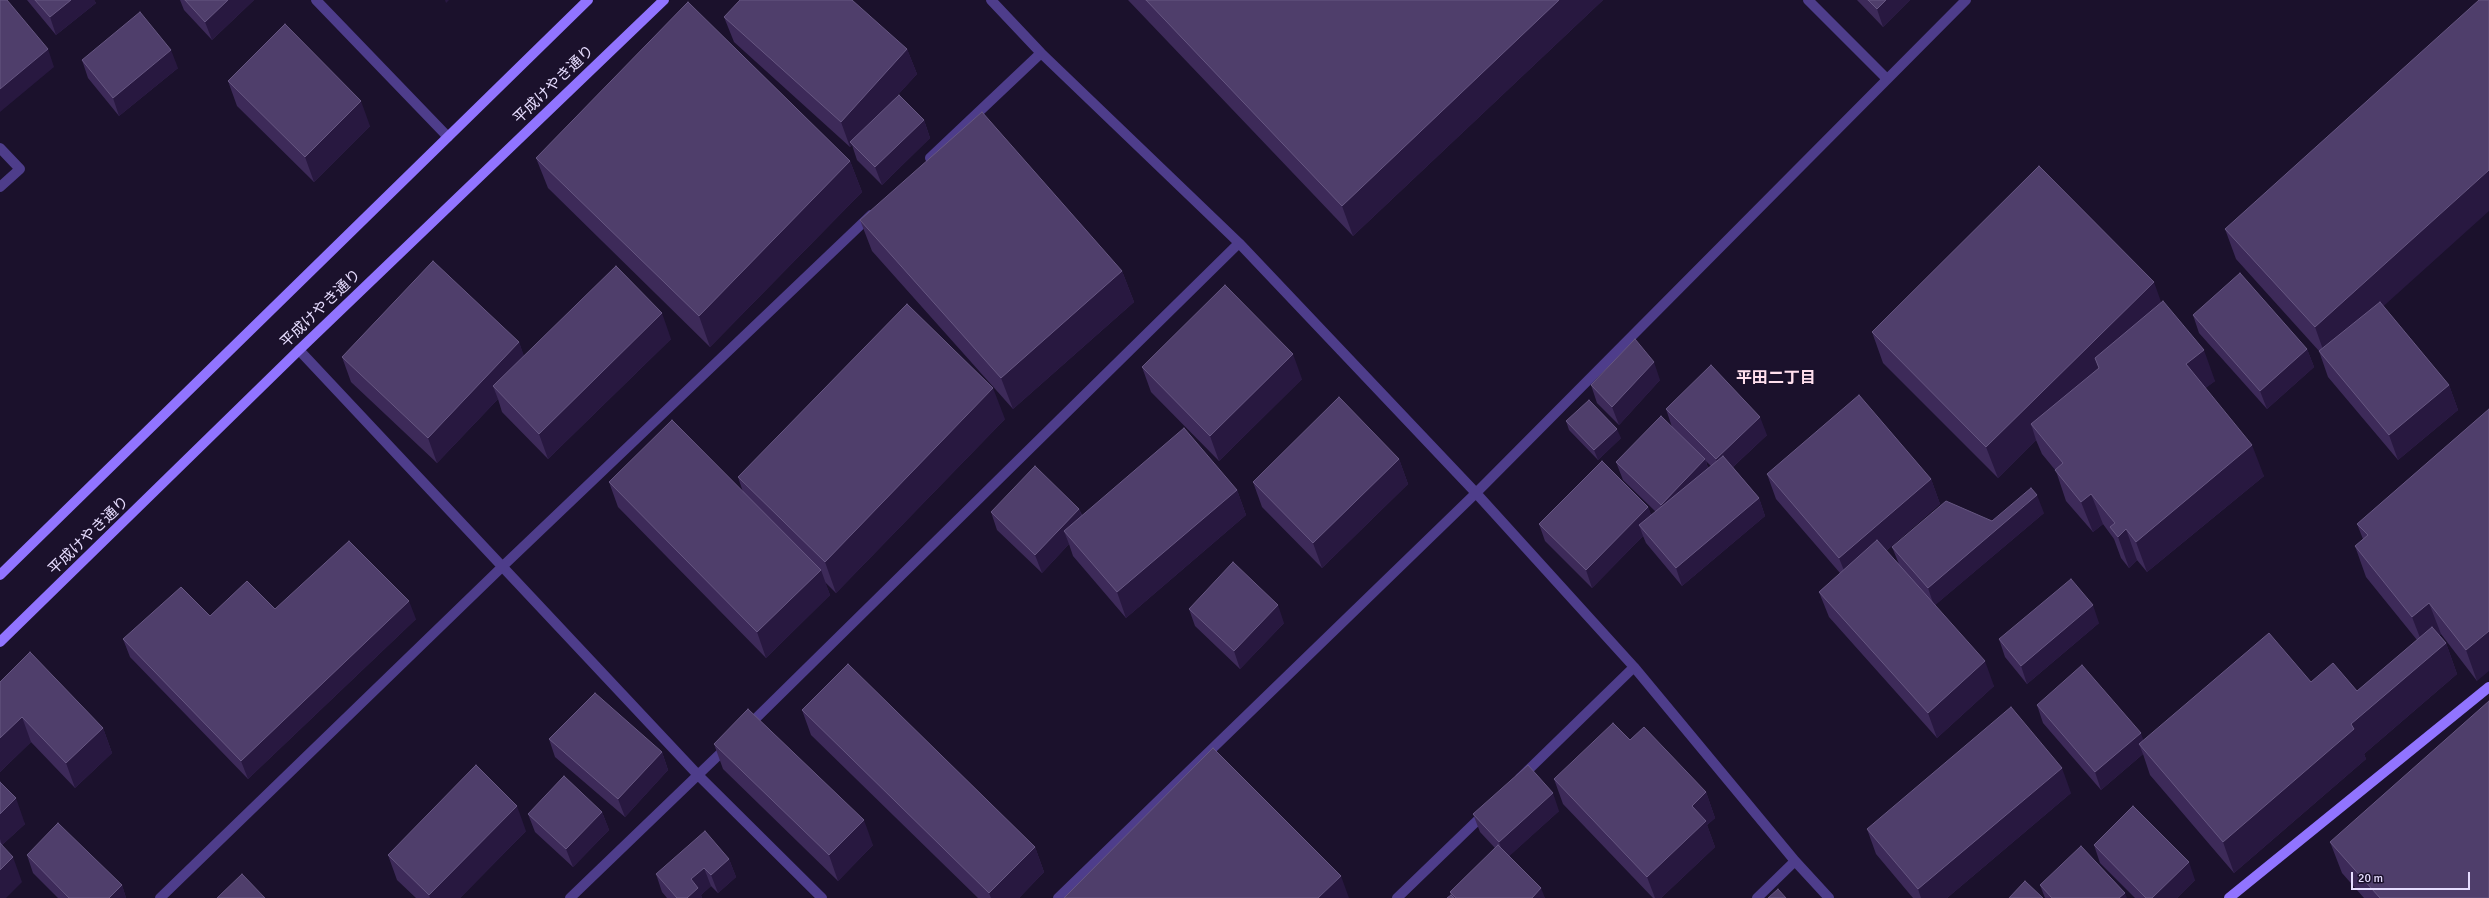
<!DOCTYPE html>
<html>
<head>
<meta charset="utf-8">
<style>
	body { margin:0 }
	#map { position:relative; width:2489px; height:898px; overflow:hidden; background:#1b112c; font-family:Signika,sans-serif }
	canvas { display:block }
	.scale { position:absolute; left:2351px; top:872px; width:119px; height:18px; box-sizing:border-box; border:2px solid #e7ddff; border-top:0; padding-left:5px; font-size:12px; line-height:14px; white-space:nowrap; color:#e7ddff; -webkit-text-stroke:3px #1b112c; paint-order:stroke }
</style>
</head>
<body>
<div id="map">
<canvas width="2489" height="898"></canvas>
<div class="scale">20 m</div>
</div>
<script>
const ctx = document.querySelector('canvas').getContext('2d');
ctx.lineJoin = 'round';
const poly = rows => new Path2D(rows.map(r => 'M' + r).join(''));
function stroke(path, color, width, dash) { ctx.strokeStyle = color; ctx.lineWidth = width; ctx.lineCap = dash ? 'butt' : 'round'; ctx.setLineDash(dash || []); ctx.stroke(path); }
function fill(path, color) { ctx.fillStyle = color; ctx.fill(path, 'evenodd'); }
function drawText(font, color, halo, rows, align = 'center') {
  ctx.font = font + ' Signika,"Noto Sans JP",sans-serif'; ctx.lineWidth = 3; ctx.setLineDash([]); ctx.textBaseline = 'middle'; ctx.strokeStyle = halo; ctx.fillStyle = color; for (const [text, x, y, turn = 0] of rows) {
    ctx.save(); ctx.translate(x, y); ctx.rotate((+turn || 0) * Math.PI / 180); ctx.textAlign = isNaN(turn) ? turn : align; if (halo) ctx.strokeText(text, 0, 0); ctx.fillText(text, 0, 0); ctx.restore();
  }
}
stroke(poly([
	[316,0,448,137],
	[991,0,1041,53,1239,243,1476,493,1634,667,1795,861,1829,898],
	[1808,0,1887,79],
	[0,148,20,169,0,187],
	[930,158,1041,53],
	[299,350,698,775,822,898],
	[747,727,1239,243],
	[1520,778,1634,667],
	[160,898,503,566,871,215],
	[570,898,727,747],
	[1058,898,1476,493,1966,0],
	[1397,898,1485,813],
	[1757,898,1795,861]
]), '#4e3d8b', 10);
stroke(poly([
	[0,575,588,0],
	[0,642,299,350,664,0],
	[2229,898,2489,687]
]), '#9174ff', 10);
fill(poly([
	[27,0,94,0,96,3,56,35],
	[180,0,254,0,212,40,184,10],
	[1128,0,1603,0,1353,236],
	[1857,0,1910,0,1883,27],
	[724,17,907,49,917,74,893,100,924,120,930,138,882,185,857,160,852,145,850,147,734,42],
	[82,60,178,68,119,116,88,78],
	[228,81,370,126,314,182,237,106],
	[536,158,850,161,862,192,710,347,548,188],
	[860,220,1122,271,1134,302,1013,409,872,251],
	[2225,229,2383,306,2449,385,2458,410,2398,460,2328,377,2319,351,2236,259],
	[2161,303,2215,381,2205,388,2264,476,2147,572,2137,560,2129,568,2121,558,2114,539,2103,524,2093,532,2066,501,2056,471,2042,454,2036,440,1998,478,1883,363,1872,332],
	[2193,315,2307,349,2314,367,2267,409,2199,333],
	[671,339,548,459,502,412,498,399,437,463,351,382,342,357,519,342,524,357],
	[1142,367,1302,379,1219,461,1151,392],
	[1660,380,1619,425,1597,403,1591,385],
	[1666,409,1767,435,1733,467,1759,498,1765,516,1682,586,1646,543,1643,536,1592,588,1545,541,1539,524,1648,507,1651,515,1656,512,1623,480,1616,462,1688,443,1672,427],
	[1706,461,1711,466,1708,468],
	[2489,409,2477,681,2441,634,2439,635,2446,643,2457,674,2364,754,2366,759,2234,873,2150,775,2143,754,2101,790,2043,723,2037,705,2143,741,2311,682,2357,691,2417,640,2366,577,2355,546,2363,539,2357,524],
	[1005,419,836,593,825,582,830,595,766,658,618,507,609,482,743,492,738,477],
	[1566,421,1621,438,1598,460,1569,430],
	[1399,459,1408,484,1322,568,1262,507,1253,482],
	[1767,474,1931,479,1940,504,1886,551,1899,564,1892,547,1992,521,2044,513,1935,605,1994,686,1937,738,1829,617,1819,592,1840,573,1776,499],
	[1237,490,1246,515,1126,618,1073,556,1069,544,1042,573,997,530,991,512,1079,509,1082,515],
	[275,609,416,619,248,779,130,657,123,639,210,616],
	[1189,609,1284,623,1240,669,1195,626],
	[2099,623,2027,684,2005,657,1999,639],
	[0,682,103,728,112,753,75,788,31,742,0,772],
	[802,710,1035,847,1044,872,1019,898,978,898,811,735],
	[549,739,662,752,668,770,625,817,555,757],
	[1630,740,1706,792,1715,818,1707,825,1715,847,1661,898,1653,898,1563,804,1554,779],
	[714,744,873,845,838,881,723,769],
	[0,782,25,824,2,845,0,843],
	[2071,793,1947,898,1913,898,1876,854,1867,829],
	[1559,811,1509,856,1545,898,1447,898,1451,895,1450,892,1495,848,1480,832,1473,814],
	[602,812,609,830,573,867,535,832,528,814],
	[526,831,460,898,416,898,397,880,388,855],
	[2330,842,2489,898,2364,898,2342,873],
	[2094,845,2195,880,2177,898,2135,898,2100,863],
	[27,855,122,885,126,898,58,898,33,873],
	[729,859,736,877,718,893,711,886,701,895,702,898,667,898,662,892,656,874],
	[2040,885,2127,898,2045,898]
]), '#3d2a59');
fill(poly([
	[71,0,94,0,96,3,56,35,50,17],
	[228,0,254,0,212,40,205,22],
	[445,0,449,0,446,3],
	[1559,0,1603,0,1353,236,1342,206],
	[1886,0,1910,0,1883,27,1877,9],
	[48,49,54,67,0,112,0,89],
	[907,49,917,74,853,144,850,142,852,145,850,147,841,122],
	[171,50,178,68,119,116,113,98],
	[361,101,370,126,314,182,305,157],
	[924,120,930,138,882,185,875,167],
	[850,161,862,192,710,347,699,316],
	[2489,170,2489,211,2326,358,2315,327],
	[1122,271,1134,302,1013,409,1001,378],
	[2154,282,2165,313,2102,376,2031,424,2036,440,1998,478,1986,447],
	[662,313,671,339,548,459,539,434],
	[519,342,528,367,493,386,498,399,437,463,428,438],
	[2307,349,2314,367,2267,409,2260,391],
	[2204,350,2215,381,2197,395,2186,364],
	[1293,354,1302,379,1219,461,1210,436],
	[1654,362,1660,380,1619,425,1612,407],
	[2449,385,2458,410,2398,460,2389,435],
	[993,388,1005,419,836,593,825,562],
	[1760,417,1767,435,1722,477,1716,459],
	[1617,429,1621,438,1598,460,1594,450],
	[2252,445,2264,476,2147,572,2136,542],
	[1399,459,1408,484,1322,568,1313,543],
	[1705,459,1711,477,1668,523,1661,505],
	[1931,479,1940,504,1849,583,1839,558],
	[1237,490,1246,515,1126,618,1117,592],
	[2091,494,2103,524,2093,532,2081,502],
	[2037,495,2044,513,1934,606,1928,588],
	[1759,498,1765,516,1682,586,1676,568],
	[1648,507,1655,525,1639,525,1643,536,1592,588,1586,570],
	[1079,509,1086,527,1064,531,1069,544,1042,573,1035,555],
	[2126,529,2137,560,2129,568,2118,537],
	[821,570,830,595,766,658,757,632],
	[409,601,416,619,248,779,241,761],
	[2429,603,2441,634,2424,648,2412,617],
	[1278,605,1284,623,1240,669,1234,651],
	[2093,605,2099,623,2027,684,2021,666],
	[2489,631,2489,671,2477,681,2466,650],
	[2446,643,2457,674,2364,754,2366,759,2234,873,2223,842,2351,724],
	[1985,661,1994,686,1937,738,1928,713],
	[22,717,31,742,0,772,0,738],
	[103,728,112,753,75,788,66,763],
	[2141,733,2147,751,2139,744,2143,754,2101,790,2095,772],
	[662,752,668,770,625,817,618,799],
	[2062,768,2071,793,1947,898,1921,898,1918,889],
	[1706,792,1715,818,1707,825,1715,847,1661,898,1655,898,1647,877,1692,806],
	[1553,793,1559,811,1505,860,1499,842],
	[16,798,25,824,2,845,0,839,0,814],
	[517,806,526,831,460,898,430,898,429,895],
	[602,812,609,830,573,867,566,849],
	[864,820,873,845,838,881,829,855],
	[1035,847,1044,872,1019,898,991,898,989,893],
	[13,857,22,882,6,898,0,898,0,870],
	[729,859,736,877,718,893,711,875],
	[2189,862,2195,880,2177,898,2152,898],
	[704,868,711,886,701,895,702,898,687,898,691,879],
	[1341,876,1349,898,1318,898],
	[122,885,126,898,109,898],
	[1541,888,1545,898,1532,898],
	[2125,893,2127,898,2119,898]
]), '#281840');
const building = poly([
	[0,0,7,0,48,49,0,89,0,0],
	[35,0,71,0,50,17,35,0],
	[185,0,228,0,205,22,185,0],
	[740,0,852,0,907,49,841,122,724,17,740,0],
	[1146,0,1559,0,1342,206,1146,0],
	[1868,0,1886,0,1877,9,1868,0],
	[2479,0,2489,0,2489,170,2315,327,2225,229,2479,0],
	[688,2,850,161,699,316,536,158,688,2],
	[140,12,171,50,113,98,82,60,140,12],
	[285,24,361,101,305,157,228,81,285,24],
	[899,95,924,120,875,167,850,142,899,95],
	[982,112,1122,271,1001,378,860,220,982,112],
	[2039,166,2154,282,1986,447,1872,332,2039,166],
	[433,261,519,342,428,438,342,357,433,261],
	[616,266,662,313,539,434,493,386,616,266],
	[2240,273,2307,349,2260,391,2193,315,2240,273],
	[1225,285,1293,354,1210,436,1142,367,1225,285],
	[2163,301,2204,350,2186,364,2252,445,2136,542,2126,529,2118,537,2110,527,2115,523,2091,494,2081,502,2055,470,2063,463,2031,424,2099,368,2095,358,2163,301],
	[2380,302,2449,385,2389,435,2319,351,2380,302],
	[907,304,993,388,825,562,738,477,907,304],
	[1635,339,1654,362,1612,407,1591,385,1635,339],
	[1711,365,1760,417,1716,459,1666,409,1711,365],
	[1859,395,1931,479,1839,558,1767,474,1859,395],
	[1339,397,1399,459,1313,543,1253,482,1339,397],
	[1589,400,1617,429,1594,450,1566,421,1589,400],
	[2489,409,2489,631,2466,650,2429,603,2412,617,2355,546,2368,535,2357,524,2489,409],
	[1661,416,1705,459,1661,505,1616,462,1661,416],
	[672,420,821,570,757,632,609,482,672,420],
	[1184,428,1237,490,1117,592,1064,531,1184,428],
	[1723,456,1759,498,1676,568,1639,525,1723,456],
	[1602,461,1648,507,1586,570,1539,524,1602,461],
	[1035,466,1079,509,1035,555,991,512,1035,466],
	[2031,488,2037,495,1928,588,1892,547,1946,501,1992,521,2031,488],
	[1877,540,1985,661,1928,713,1819,592,1877,540],
	[349,541,409,601,241,761,123,639,181,587,210,616,247,581,275,609,349,541],
	[1233,562,1278,605,1234,651,1189,609,1233,562],
	[2071,579,2093,605,2021,666,1999,639,2071,579],
	[2432,627,2446,643,2351,724,2354,729,2223,842,2139,744,2269,633,2311,682,2333,663,2357,691,2432,627],
	[30,652,103,728,66,763,22,717,0,738,0,682,30,652],
	[848,664,1035,847,989,893,802,710,848,664],
	[2082,665,2141,733,2095,772,2037,705,2082,665],
	[595,693,662,752,618,799,549,739,595,693],
	[2489,701,2489,898,2380,898,2330,842,2489,701],
	[2011,707,2062,768,1918,889,1867,829,2011,707],
	[748,709,864,820,829,855,714,744,748,709],
	[1613,723,1630,740,1644,727,1706,792,1692,806,1706,821,1647,877,1554,779,1613,723],
	[1213,748,1341,876,1318,898,1064,898,1213,748],
	[476,765,517,806,429,895,388,855,476,765],
	[1528,765,1553,793,1499,842,1473,814,1528,765],
	[564,776,602,812,566,849,528,814,564,776],
	[0,782,16,798,0,814,0,782],
	[2133,806,2189,862,2152,898,2146,898,2094,845,2133,806],
	[58,823,122,885,109,898,69,898,27,855,58,823],
	[705,831,729,859,711,875,704,868,691,879,698,888,687,898,677,898,656,874,705,831],
	[0,843,13,857,0,870,0,843],
	[1498,845,1541,888,1532,898,1456,898,1450,892,1498,845],
	[2081,846,2125,893,2119,898,2052,898,2040,885,2081,846],
	[242,874,265,898,217,898,242,874],
	[2025,881,2043,898,2009,898,2025,881],
	[1778,889,1786,898,1768,898,1778,889],
	[1451,895,1454,898,1447,898,1451,895]
]);
fill(building, '#4f3e6b');
stroke(building, '#675782', 1);
drawText('15px', '#e7ddff', '#1b112c', [
	["平成けやき通り",554,85,-44],
	["平成けやき通り",321,309,-44],
	["平成けやき通り",89,536,-44]
]);
drawText('bold 16px', '#ffdfed', '#1b112c', [
	["平田二丁目",1776,379]
]);
</script>
</body>
</html>
